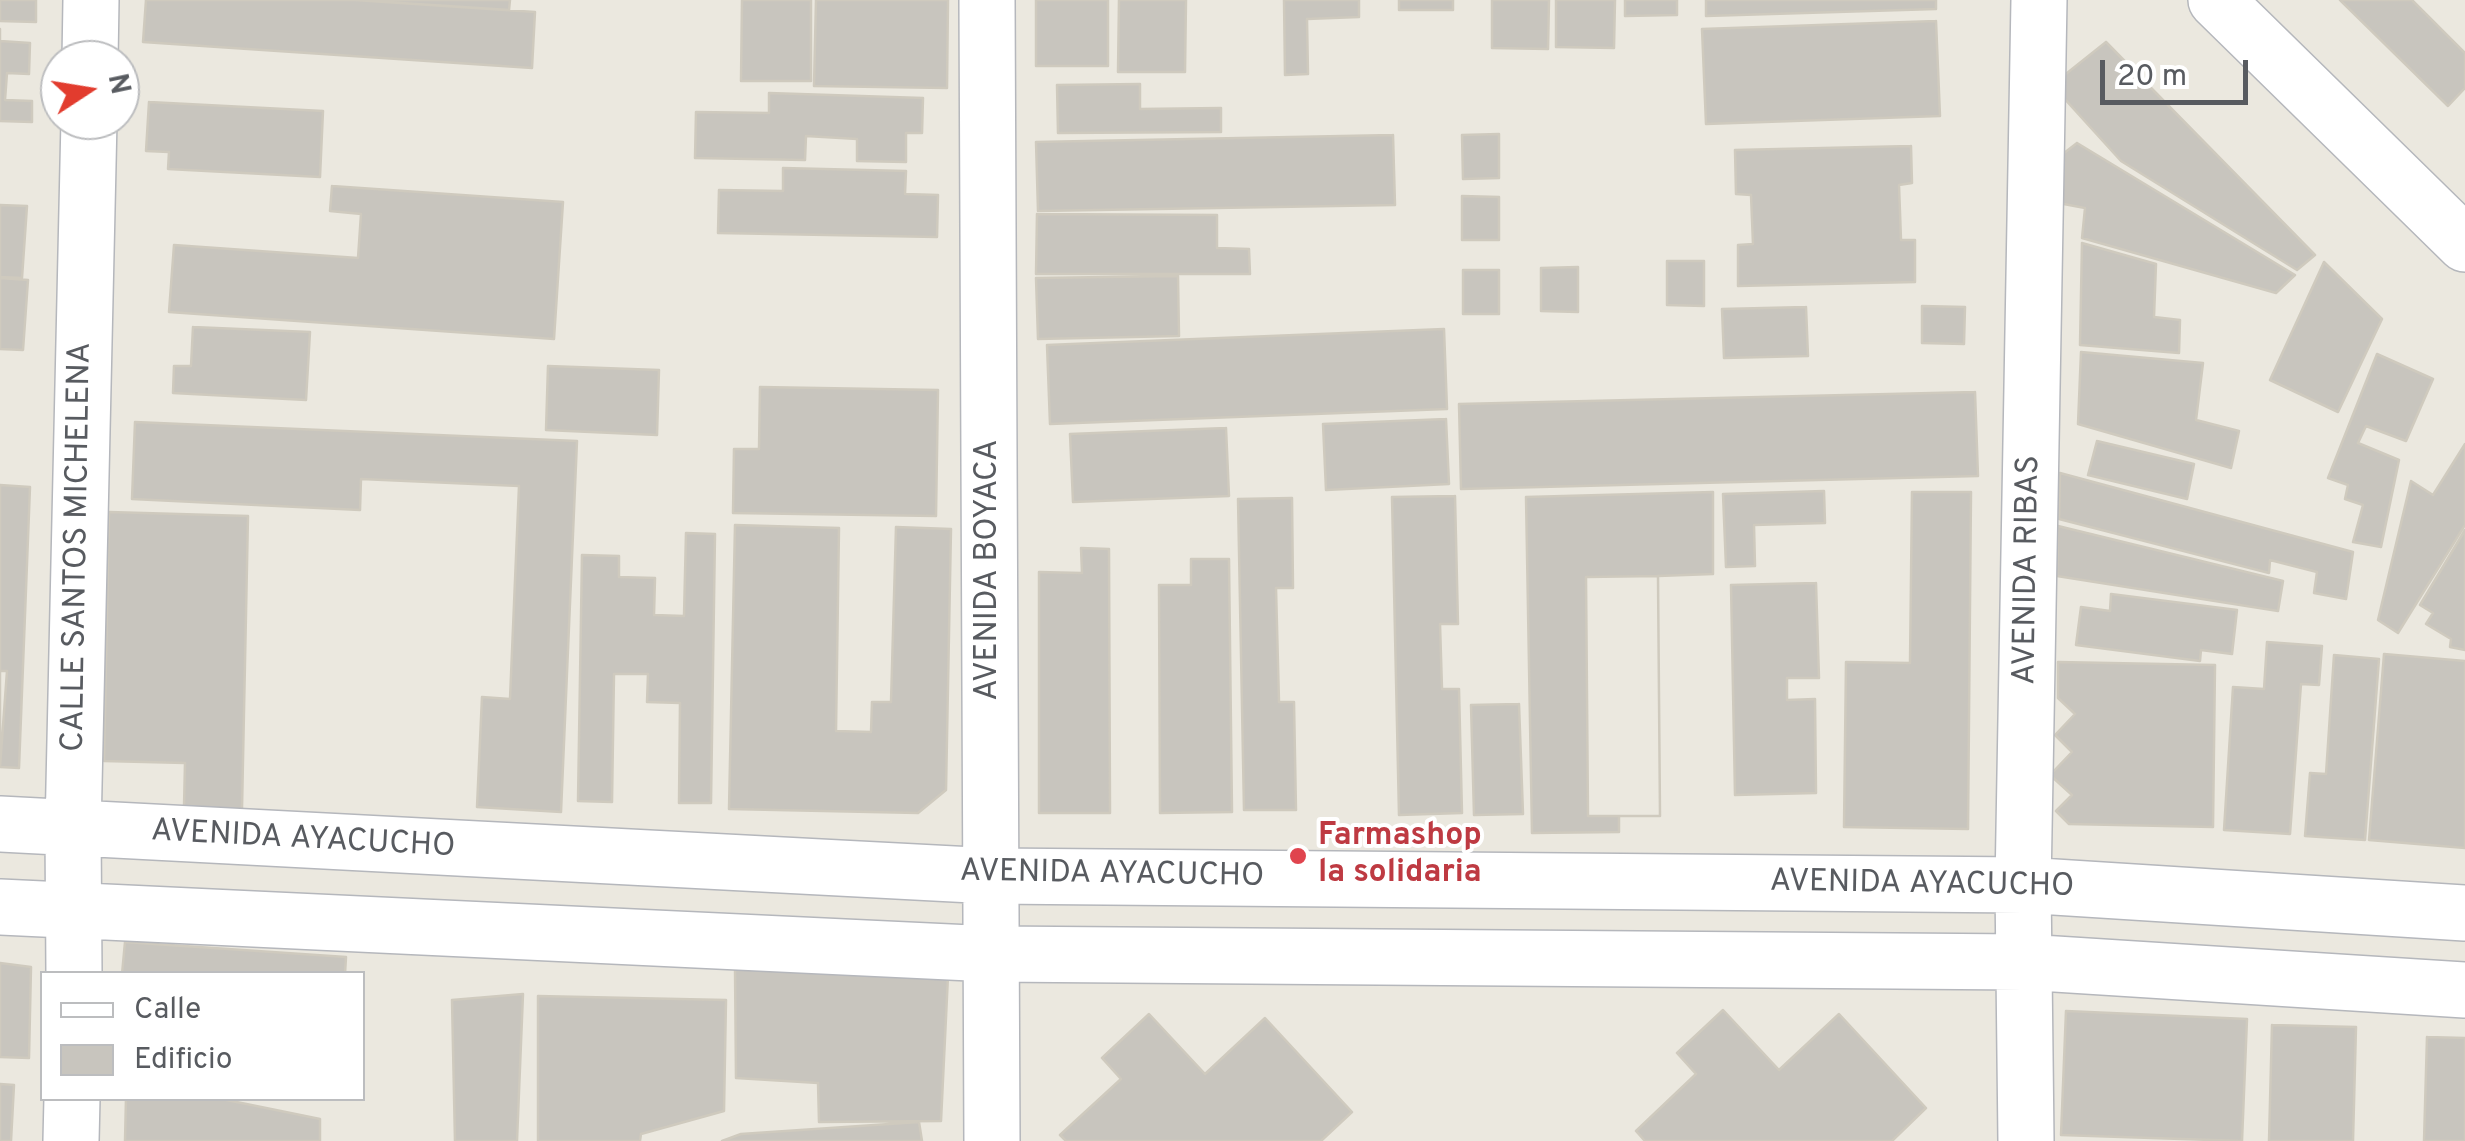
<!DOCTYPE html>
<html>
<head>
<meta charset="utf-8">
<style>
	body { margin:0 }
	#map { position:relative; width:2465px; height:1141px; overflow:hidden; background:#ebe8df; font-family:Overpass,sans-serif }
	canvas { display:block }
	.legend { position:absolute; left:40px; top:971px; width:325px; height:130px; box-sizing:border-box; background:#fff; border:2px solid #bcbdbf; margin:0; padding:12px 18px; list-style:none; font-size:30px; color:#585b60 }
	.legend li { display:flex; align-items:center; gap:20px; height:50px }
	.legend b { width:50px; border:2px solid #bcbdbf }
	.north { position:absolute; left:40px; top:40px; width:100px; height:100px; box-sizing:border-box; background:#fff; border:2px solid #bcbdbf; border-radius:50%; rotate:78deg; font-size:28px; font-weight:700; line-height:40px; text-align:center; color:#585b60 }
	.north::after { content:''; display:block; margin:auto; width:35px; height:45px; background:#e23c2e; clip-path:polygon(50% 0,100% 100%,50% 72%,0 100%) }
	.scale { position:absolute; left:2100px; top:60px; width:148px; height:45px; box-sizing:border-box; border:5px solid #585b60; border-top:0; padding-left:12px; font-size:30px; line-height:35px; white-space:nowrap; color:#585b60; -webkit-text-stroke:8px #fff; paint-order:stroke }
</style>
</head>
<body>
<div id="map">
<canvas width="2465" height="1141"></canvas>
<ul class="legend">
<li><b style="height:12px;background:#fff"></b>Calle</li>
<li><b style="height:28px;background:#c8c5be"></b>Edificio</li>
</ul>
<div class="north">N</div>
<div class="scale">20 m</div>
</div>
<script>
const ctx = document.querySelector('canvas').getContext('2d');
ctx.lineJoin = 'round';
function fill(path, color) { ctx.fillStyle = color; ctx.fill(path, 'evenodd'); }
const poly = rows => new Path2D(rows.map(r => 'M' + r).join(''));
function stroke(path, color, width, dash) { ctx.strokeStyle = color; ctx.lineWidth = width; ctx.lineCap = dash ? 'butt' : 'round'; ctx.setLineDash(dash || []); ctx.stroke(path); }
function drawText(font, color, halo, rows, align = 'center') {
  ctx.font = font + ' Overpass,sans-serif'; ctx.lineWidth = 8; ctx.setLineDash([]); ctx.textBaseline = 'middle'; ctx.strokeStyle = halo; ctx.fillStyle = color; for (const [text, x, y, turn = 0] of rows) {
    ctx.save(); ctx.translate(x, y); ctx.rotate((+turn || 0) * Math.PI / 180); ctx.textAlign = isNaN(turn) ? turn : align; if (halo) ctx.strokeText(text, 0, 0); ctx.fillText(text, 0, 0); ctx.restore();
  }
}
const building = poly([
	[0,0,36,0,36,22,0,21,0,0],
	[146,0,355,0,535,12,532,68,143,42,146,0],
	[355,0,510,0,509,10,355,0],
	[742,0,811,0,811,81,741,81,742,0],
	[816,0,948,0,947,88,814,86,816,0],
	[1036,0,1108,0,1108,66,1036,66,1036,0],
	[1119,0,1186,0,1185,72,1118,72,1119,0],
	[1284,0,1359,0,1359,17,1307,19,1308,74,1285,75,1284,0],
	[1399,0,1453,0,1453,10,1399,10,1399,0],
	[1492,0,1549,0,1548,49,1492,48,1492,0],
	[1556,0,1615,0,1614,48,1556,47,1556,0],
	[1625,0,1677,0,1677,15,1625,16,1625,0],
	[1706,0,1936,0,1936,9,1706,16,1706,0],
	[2340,0,2412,0,2465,53,2465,88,2448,106,2340,0],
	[1936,21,1940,116,1706,124,1702,29,1936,21],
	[0,29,0,41,30,43,29,74,7,73,5,100,32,101,32,122,0,121,0,29],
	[2106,42,2315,255,2297,270,2121,161,2052,85,2106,42],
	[1140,84,1140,109,1221,108,1221,132,1058,133,1057,85,1140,84],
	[769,93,923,98,922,133,906,133,906,162,857,161,857,139,806,136,805,160,695,158,696,112,769,113,769,93],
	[149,102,323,111,320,177,168,169,169,152,146,151,149,102],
	[1499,134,1499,178,1463,179,1462,135,1499,134],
	[1393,135,1395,205,1038,211,1036,142,1393,135],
	[2077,143,2295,275,2276,293,2082,238,2085,208,2053,202,2055,160,2077,143],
	[1911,146,1912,183,1899,185,1901,240,1915,240,1915,282,1738,286,1738,245,1753,244,1751,195,1736,194,1735,150,1911,146],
	[783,168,906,171,905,194,938,195,937,237,718,233,719,190,783,191,783,168],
	[332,186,563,202,554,339,169,312,174,245,358,258,361,214,330,211,332,186],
	[1462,196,1499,197,1499,240,1462,240,1462,196],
	[0,205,27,206,22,278,0,277,0,205],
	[1037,214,1217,215,1217,248,1249,249,1250,274,1036,274,1037,214],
	[2082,243,2156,264,2154,317,2180,320,2179,353,2080,345,2082,243],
	[1667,261,1704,261,1704,306,1667,305,1667,261],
	[2324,262,2382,319,2338,412,2270,380,2324,262],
	[1578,267,1578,312,1541,311,1541,268,1578,267],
	[1463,270,1499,270,1499,314,1463,314,1463,270],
	[1178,276,1179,336,1038,339,1036,278,1178,276],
	[0,278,28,280,23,350,0,349,0,278],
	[1922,306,1965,307,1964,344,1922,343,1922,306],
	[1806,307,1808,356,1724,358,1722,309,1806,307],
	[193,327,310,332,306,400,173,393,174,366,191,366,193,327],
	[1444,329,1447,409,1050,424,1047,345,1444,329],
	[2081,352,2203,363,2196,420,2239,431,2231,468,2078,424,2081,352],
	[2377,354,2433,379,2406,441,2366,426,2358,443,2399,460,2381,547,2353,542,2363,505,2345,499,2348,485,2328,478,2377,354],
	[548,366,659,370,657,435,546,430,548,366],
	[760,387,938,390,936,516,733,513,734,449,759,449,760,387],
	[1975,392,1978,476,1461,489,1459,404,1975,392],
	[1446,419,1449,484,1326,490,1323,424,1446,419],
	[135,422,577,441,561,812,477,807,482,697,510,699,519,486,361,479,360,510,132,499,135,422],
	[1226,428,1229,496,1073,502,1070,434,1226,428],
	[2097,441,2194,464,2187,499,2088,475,2097,441],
	[2465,444,2465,525,2398,633,2378,620,2411,481,2433,495,2465,444],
	[2060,473,2353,552,2346,599,2314,593,2317,572,2270,560,2269,573,2059,519,2060,473],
	[0,485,30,487,19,768,0,767,0,485],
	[1824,491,1825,523,1754,525,1755,566,1726,567,1723,494,1824,491],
	[1713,492,1713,574,1658,576,1660,816,1619,816,1619,832,1532,833,1526,497,1713,492],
	[1912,492,1971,492,1968,829,1844,827,1846,662,1910,663,1912,492],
	[1455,496,1458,624,1440,624,1442,689,1459,689,1462,813,1399,815,1392,497,1455,496],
	[1292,498,1293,588,1276,588,1279,702,1294,702,1296,810,1244,810,1238,499,1292,498],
	[109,512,248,516,242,809,184,807,185,763,104,761,109,512],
	[735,525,839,528,836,731,871,732,872,702,891,702,896,527,951,529,946,790,918,813,729,809,735,525],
	[2058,526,2283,581,2278,611,2057,576,2058,526],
	[2465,530,2465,650,2450,647,2451,639,2426,624,2433,613,2420,605,2465,530],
	[686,533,715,534,711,803,679,803,680,703,647,702,648,674,614,674,612,802,578,801,582,555,619,556,619,577,655,578,654,615,684,616,686,533],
	[1081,548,1109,549,1110,813,1039,813,1039,572,1082,573,1081,548],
	[1191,559,1229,559,1232,812,1160,813,1159,585,1191,585,1191,559],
	[1658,576,1660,816,1588,816,1586,577,1658,576],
	[1816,583,1819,678,1787,678,1787,700,1815,699,1816,793,1735,795,1731,585,1816,583],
	[2111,594,2237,610,2232,654,2201,650,2200,661,2076,645,2081,607,2110,611,2111,594],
	[2267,642,2322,646,2319,685,2301,684,2290,834,2224,830,2233,687,2264,689,2267,642],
	[2384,654,2465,661,2465,848,2369,840,2384,654],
	[2334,655,2379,659,2365,840,2305,836,2310,773,2326,774,2334,655],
	[2058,662,2215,665,2213,827,2069,824,2056,811,2072,795,2050,775,2072,752,2055,735,2075,714,2058,698,2058,662],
	[0,671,7,671,0,767,0,671],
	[1519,704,1523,814,1474,815,1471,705,1519,704],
	[125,942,346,957,345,974,122,974,125,942],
	[0,963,31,967,29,1058,0,1057,0,963],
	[735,968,948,976,941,1121,819,1122,818,1083,736,1078,735,968],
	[523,994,517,1141,455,1141,452,1000,523,994],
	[538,996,726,1000,724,1111,641,1134,640,1141,538,1141,538,996],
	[1723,1010,1779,1070,1839,1014,1926,1108,1892,1141,1645,1141,1636,1131,1696,1074,1677,1053,1723,1010],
	[2066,1011,2247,1019,2242,1141,2061,1135,2066,1011],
	[1149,1014,1205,1074,1265,1018,1352,1112,1321,1141,1066,1141,1060,1135,1121,1079,1102,1058,1149,1014],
	[2272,1025,2356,1027,2353,1141,2269,1141,2272,1025],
	[2427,1037,2465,1038,2465,1141,2424,1141,2427,1037],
	[0,1084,14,1085,11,1141,0,1141,0,1084],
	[126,1098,217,1098,320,1119,320,1141,125,1141,126,1098],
	[919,1122,922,1141,722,1141,741,1134,919,1122]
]);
fill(building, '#c8c5be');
stroke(building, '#cfcabe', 2.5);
const minor = poly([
	[987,0,992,1141],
	[2216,0,2465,244],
	[90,60,91,0],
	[0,824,992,876,2023,885,2465,913],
	[0,907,992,954,2024,962,2465,990],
	[74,974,73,829,89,120],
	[71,1141,72,1098],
	[2026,1141,2023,885,2039,0]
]);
stroke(minor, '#b5b7bc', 58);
stroke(minor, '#fff', 55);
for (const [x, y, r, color] of [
	[1298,856,10,"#e0444e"]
]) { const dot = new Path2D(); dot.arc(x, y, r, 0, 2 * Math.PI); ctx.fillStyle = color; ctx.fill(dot); stroke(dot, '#fff', 4); }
drawText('32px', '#585b60', '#fff', [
	["CALLE SANTOS MICHELENA",79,547,-89],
	["AVENIDA BOYACA",990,570,-90],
	["AVENIDA RIBAS",2029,570,-89],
	["AVENIDA AYACUCHO",303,841,3],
	["AVENIDA AYACUCHO",1112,876,1],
	["AVENIDA AYACUCHO",1922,886,1]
]);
drawText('bold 32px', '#be3a42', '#fff', [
	["Farmashop",1318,838],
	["la solidaria",1318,875]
], 'left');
</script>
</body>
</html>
